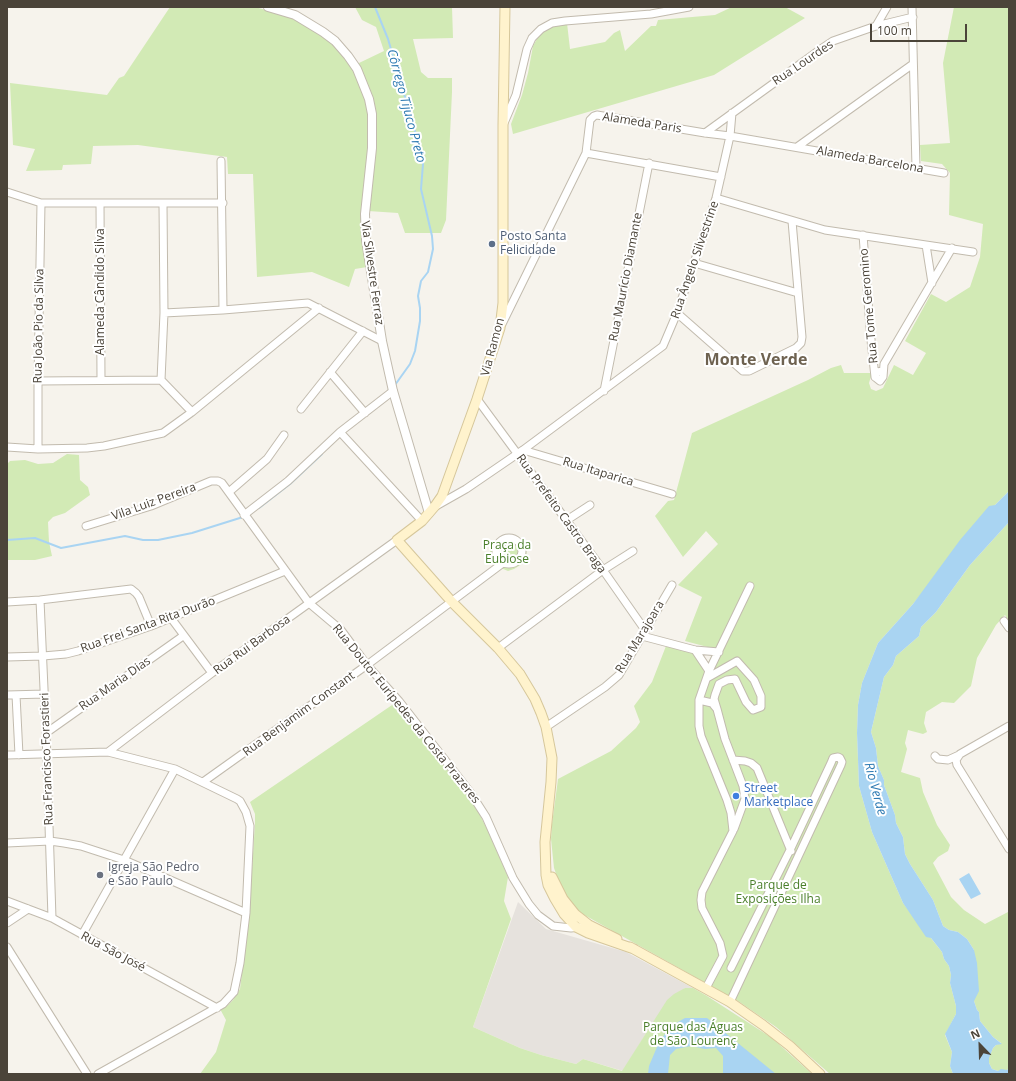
<!DOCTYPE html>
<html>
<head>
<meta charset="utf-8">
<style>
	body { margin:0 }
	#map { position:relative; width:1016px; height:1081px; overflow:hidden; background:#f6f3ec; font-family:"Open Sans",sans-serif }
	canvas { display:block }
	.frame { position:absolute; inset:0; border:8px solid #4b4439; pointer-events:none }
	.north { position:absolute; left:960px; top:1025px; width:40px; height:40px; -webkit-text-stroke:3px #fff; paint-order:stroke; rotate:337deg; font-size:11px; font-weight:700; line-height:16px; text-align:center; color:#4b4439 }
	.north::after { content:''; display:block; margin:auto; width:14px; height:18px; background:#4b4439; clip-path:polygon(50% 0,100% 100%,50% 72%,0 100%) }
	.scale { position:absolute; left:870px; top:24px; width:97px; height:18px; box-sizing:border-box; border:2px solid #4b4439; border-top:0; padding-left:5px; font-size:12px; line-height:14px; white-space:nowrap; color:#4b4439; -webkit-text-stroke:3px #fff; paint-order:stroke }
</style>
</head>
<body>
<div id="map">
<canvas width="1016" height="1081"></canvas>
<div class="frame"></div>
<div class="north">N</div>
<div class="scale">100 m</div>
</div>
<script>
const ctx = document.querySelector('canvas').getContext('2d');
ctx.lineJoin = 'round';
function fill(path, color) { ctx.fillStyle = color; ctx.fill(path, 'evenodd'); }
const poly = rows => new Path2D(rows.map(r => 'M' + r).join(''));
function stroke(path, color, width, dash) { ctx.strokeStyle = color; ctx.lineWidth = width; ctx.lineCap = dash ? 'butt' : 'round'; ctx.setLineDash(dash || []); ctx.stroke(path); }
function drawText(font, color, halo, rows, align = 'center') {
  ctx.font = font + ' "Open Sans",sans-serif'; ctx.lineWidth = 4; ctx.setLineDash([]); ctx.textBaseline = 'middle'; ctx.strokeStyle = halo; ctx.fillStyle = color; for (const [text, x, y, turn = 0] of rows) {
    ctx.save(); ctx.translate(x, y); ctx.rotate((+turn || 0) * Math.PI / 180); ctx.textAlign = isNaN(turn) ? turn : align; if (halo) ctx.strokeText(text, 0, 0); ctx.fillText(text, 0, 0); ctx.restore();
  }
}
fill(poly([
	[518,902,546,929,626,952,693,988,685,988,650,1027,623,1071,583,1059,576,1064,541,1055,520,1048,473,1027]
]), '#e6e2dd');
fill(poly([
	[170,7,255,7,284,15,297,21,325,37,342,53,355,71,368,107,367,267,355,269,349,287,312,272,257,277,253,174,228,174,227,157,138,145,93,146,91,164,63,165,62,170,26,171,35,149,13,145,10,83,107,95,119,78,124,76],
	[355,7,452,7,453,38,413,39,421,72,428,78,452,78,452,92,446,220,441,233,405,233,398,213,368,211,375,157,376,135,375,118,360,71,359,63,384,51,376,27,362,20],
	[732,7,785,7,805,18,714,75,513,134,511,124,522,95,528,73,533,46,538,37,546,29,555,26,567,23,570,49,605,42,614,33,620,30,625,51,651,26,656,26,658,20,715,15],
	[954,7,1009,7,1009,491,995,505,913,604,878,643,862,683,858,705,857,733,859,786,872,832,903,903,942,952,944,959,949,966,951,975,950,983,956,1006,956,1014,945,1035,952,1052,950,1066,953,1074,830,1074,776,1027,738,1001,579,912,571,905,559,882,554,868,551,839,552,824,558,779,611,751,636,728,640,722,634,706,652,682,666,646,693,652,700,661,704,671,715,649,685,641,702,597,678,585,718,544,706,531,683,557,655,516,668,501,674,500,692,433,808,380,831,368,841,365,844,373,872,373,869,383,871,389,876,391,883,388,894,365,913,375,926,353,905,341,931,294,946,302,970,287,980,257,983,224,949,215,950,173,942,164,921,161,920,145,950,143,943,63],
	[67,454,79,455,80,480,88,487,90,495,65,513,53,517,48,522,49,542,52,556,35,560,7,560,7,464,10,461,25,460,38,464,53,463],
	[1009,522,1009,621,1005,615,996,625,977,658,971,686,954,703,942,702,926,712,924,723,927,732,923,734,908,730,905,743,907,749,901,772,920,778,923,792,937,825,950,845,948,851,938,857,933,863,951,897,964,910,985,924,1008,912,1009,913,1009,1068,1007,1070,998,1071,992,1069,989,1063,989,1057,993,1048,996,1045,1001,1043,993,1037,980,1021,979,1012,977,1010,974,1001,974,950,967,939,958,932,949,930,943,926,933,900,910,864,905,854,903,837,896,823,895,815,884,785,884,780,878,766,876,748,871,732,884,677,893,665,896,656,919,636,921,627,936,612,970,565],
	[503,536,513,537,520,540,526,548,527,557,522,564,514,569,508,571,496,566,490,561,490,547],
	[395,703,466,794,479,813,489,833,508,877,504,901,511,919,473,1027,520,1048,541,1055,576,1064,583,1059,622,1071,667,1000,674,994,685,988,693,988,707,996,772,1038,812,1074,200,1074,216,1052,226,1020,220,1009,228,1005,233,1000,240,989,249,915,255,823,255,814,250,802]
]), '#d2eab5');
fill(poly([
	[1009,491,1009,522,970,565,936,612,921,627,919,636,896,656,893,665,884,677,871,732,876,748,878,766,884,780,884,785,895,815,896,823,903,837,905,854,910,864,933,900,943,926,949,930,958,932,967,939,974,950,977,963,979,991,974,1001,977,1010,979,1012,980,1021,993,1037,1002,1044,996,1045,993,1048,989,1058,989,1063,992,1069,998,1071,1001,1069,1007,1070,1009,1068,1009,1074,953,1074,950,1066,952,1052,945,1034,956,1014,956,1006,950,983,951,975,949,966,944,959,942,952,931,938,926,937,903,903,872,832,859,786,857,733,858,705,862,683,878,643,913,604,960,540,989,506,995,505],
	[969,873,981,894,971,899,959,879],
	[685,1018,707,1018,776,1074,723,1074,723,1056,716,1048,705,1049,691,1046,676,1049,670,1055,668,1074,648,1074,649,1066,657,1047,669,1027]
]), '#a9d4f2');
stroke(poly([
	[375,7,388,39,419,145,423,164,421,189,432,236,433,249,428,272,421,281,418,296,420,308,420,321,415,351,410,364,395,385],
	[259,508,290,484,322,454],
	[7,540,35,538,61,548,125,536,143,540,158,540,192,533,243,517]
]), '#a9d4f2', 2);
const minor = poly([
	[912,7,916,168],
	[876,26,887,7],
	[504,123,516,95,527,49,532,38,541,29,552,23,565,21,651,14,689,7],
	[705,133,821,49,833,41,876,26,913,17],
	[797,147,913,64],
	[586,153,721,177],
	[221,161,223,310],
	[7,192,41,203,223,203],
	[716,198,825,230,973,252],
	[100,203,101,380],
	[863,235,871,340,875,377],
	[926,245,932,283],
	[694,263,798,293],
	[164,313,223,310,308,303,382,341],
	[677,313,743,371,749,371,796,348,801,343,802,337,792,221],
	[502,324,586,153,590,120,594,116,597,115,705,133,730,136,944,173],
	[883,371,877,372,875,377,880,381,883,377,884,364,952,248],
	[330,372,365,413],
	[161,380,164,313,163,204],
	[38,381,161,380,192,412],
	[604,391,649,163],
	[477,399,603,570,645,630],
	[301,409,363,331],
	[340,432,422,521],
	[7,447,38,449,87,448,104,446,163,433,192,412,319,308],
	[38,449,38,381,41,203],
	[523,450,672,494],
	[229,492,267,459,284,435],
	[436,506,466,489,523,450,663,346,677,313,716,198,730,136,732,113],
	[244,515,288,481,340,432,393,391],
	[567,520,590,505],
	[86,526,151,506,211,481,218,481,222,483,309,603,341,630,367,665,399,701,470,792,486,817,513,878,529,904,538,915,553,926,571,928,579,927],
	'496 551a13 13 0 1 1 26 0a13 13 0 1 1-26 0Z',
	[40,600,46,733,52,918],
	[7,602,40,600,131,589,136,593,139,597,151,626],
	[171,618,212,673],
	[1004,621,1009,628],
	[642,636,695,650,719,652],
	[498,648,603,570,633,551],
	[695,650,709,671],
	[7,657,43,656,66,654,78,651,151,626,285,571],
	[707,678,737,661,754,680,761,696,761,707,753,710,746,702,735,679,727,680,719,684,715,695,714,699,717,709],
	[7,695,45,694],
	[16,695,19,755],
	[699,700,712,703,717,709,725,739,743,786,745,799,734,829],
	[1009,726,960,754,956,760,957,765,1009,849],
	[546,727,605,687,619,675,672,585],
	[46,733,183,636],
	[108,752,212,673,397,540],
	[7,755,108,752,175,769,237,799,240,801,246,812,250,826,246,913,240,963,234,992,223,1004,98,1074],
	[935,756,938,759,948,760,959,755],
	[733,760,745,761,751,763,757,768,791,851],
	[203,782,367,665,503,563],
	[7,843,50,841,64,843,81,846,124,860,246,913],
	[7,901,52,918,217,1008],
	[7,923,28,909],
	[82,935,175,769],
	[7,947,87,1074],
	[706,988,723,956,720,943,702,908,701,900,702,892,733,831,731,813,727,800,701,736,699,726,699,700,709,671,750,586],
	[730,1002,841,765,842,762,840,758,838,757,833,758,831,763,790,850,731,968]
]);
const tertiary = poly([
	[268,7,295,15,323,32,335,41,348,56,357,69,369,99,372,114,372,148,365,214,366,240,382,341,393,391,429,513]
]);
const secondary = poly([
	[505,7,503,125,503,303,500,328,477,399,442,496,435,506,422,521,397,540,452,602,498,648,520,674,535,699,541,713,546,727,552,758,551,782,545,842,546,875,548,885,555,899,564,914,576,927,588,933,634,949],
	[552,877,563,899,575,914,589,925,617,939],
	[630,947,730,1002,763,1025,790,1046,820,1074]
]);
stroke(minor, '#c2bbae', 9);
stroke(tertiary, '#c2bbae', 10);
stroke(secondary, '#d6c79b', 11);
stroke(minor, '#fff', 7);
stroke(tertiary, '#fff', 8);
stroke(secondary, '#fff3cd', 9);
for (const [x, y, r, color] of [
	[492,244,4,"#5c6f8a"],
	[736,796,4,"#3f7fe0"],
	[100,875,4,"#6b7280"]
]) { const dot = new Path2D(); dot.arc(x, y, r, 0, 2 * Math.PI); ctx.fillStyle = color; ctx.fill(dot); stroke(dot, '#fff', 1.5); }
drawText('12px', '#4b4439', '#fff', [
	["Rua Lourdes",803,63,-34],
	["Alameda Paris",642,123,9],
	["Alameda Barcelona",870,160,10],
	["Rua Ângelo Silvestrine",695,260,-71],
	["Via Silvestre Ferraz",372,273,82],
	["Rua Maurício Diamante",626,277,-79],
	["Alameda Cândido Silva",101,292,-90],
	["Rua Tome Geromino",869,306,-95],
	["Rua João Pio da Silva",39,326,-89],
	["Via Ramon",493,347,-75],
	["Rua Itaparica",598,472,17],
	["Vila Luiz Pereira",154,502,-20],
	["Rua Prefeito Castro Braga",561,514,54],
	["Rua Frei Santa Rita Durão",148,625,-20],
	["Rua Marajoara",640,637,-59],
	["Rua Rui Barbosa",252,645,-36],
	["Rua Maria Dias",115,684,-35],
	["Rua Benjamim Constant",299,714,-36],
	["Rua Doutor Eurípedes da Costa Prazeres",406,714,51],
	["Rua Francisco Forastieri",47,759,-92],
	["Rua São José",113,952,28]
]);
drawText('12px', '#4e5e75', '#fff', [
	["Posto Santa",500,237],
	["Felicidade",500,251]
], 'left');
drawText('12px', '#4a7f2a', '#fff', [
	["Praça da",507,546],
	["Eubiose",507,560],
	["Parque de",778,886],
	["Exposições Ilha",778,900],
	["Parque das Águas",693,1028],
	["de São Lourenç",693,1042]
]);
drawText('12px', '#366cbe', '#fff', [
	["Street",744,789],
	["Marketplace",744,803]
], 'left');
drawText('12px', '#5b616d', '#fff', [
	["Igreja São Pedro",108,868],
	["e São Paulo",108,882]
], 'left');
drawText('italic 13px', '#2e7ab2', '#fff', [
	["Côrrego Tijuco Preto",406,106,75],
	["Rio Verde",875,789,75]
]);
drawText('bold 16px', '#6e6250', '#fff', [
	["Monte Verde",756,360]
]);
</script>
</body>
</html>
